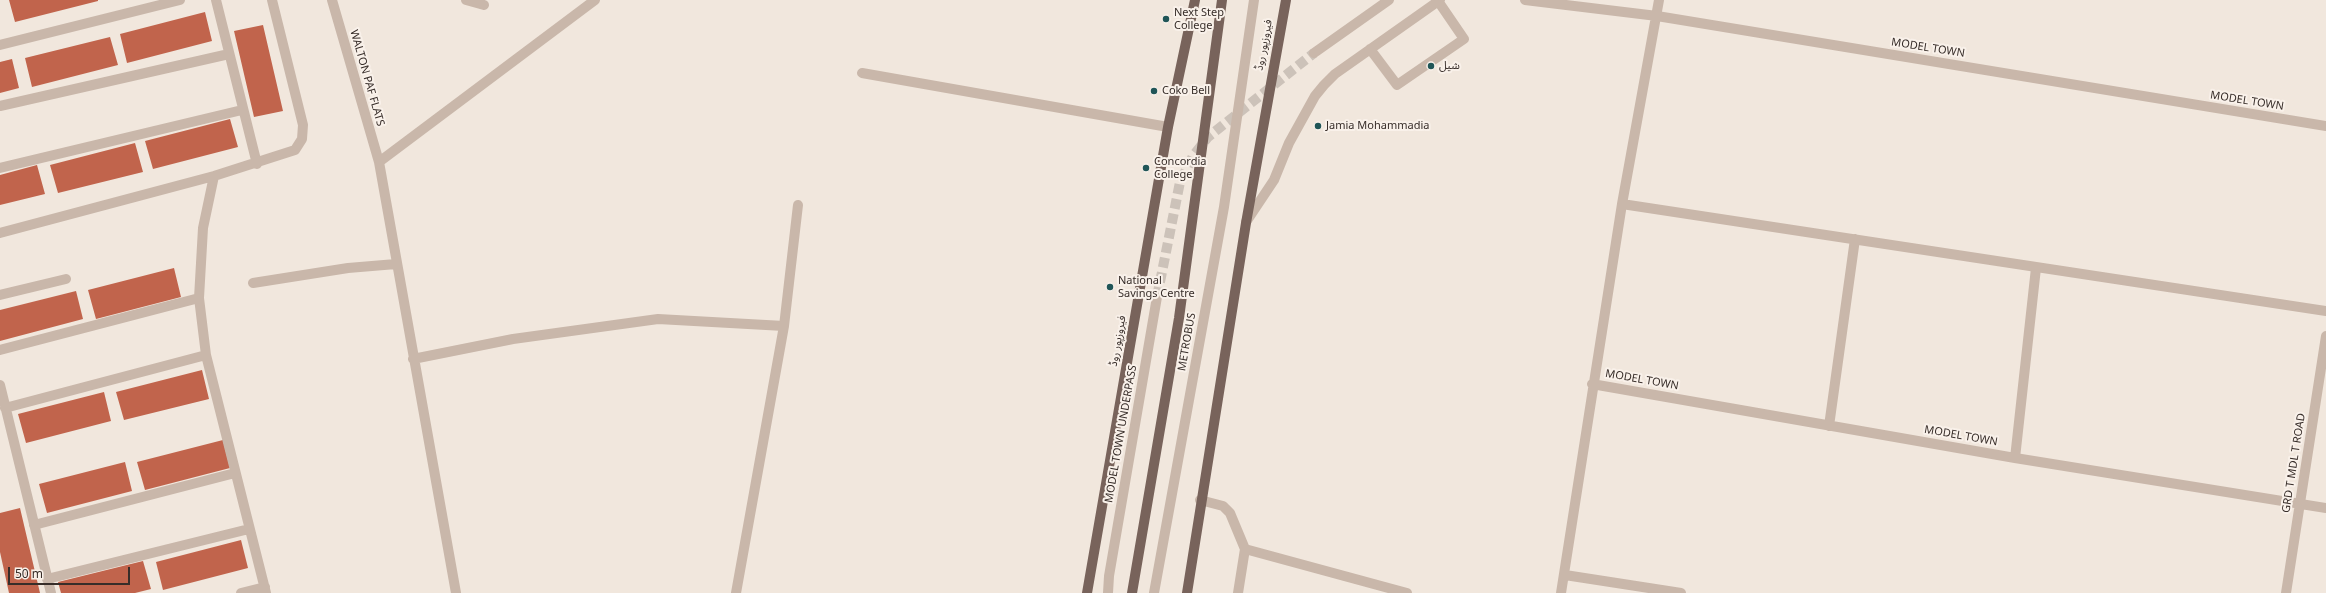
<!DOCTYPE html>
<html>
<head>
<meta charset="utf-8">
<style>
	body { margin:0 }
	#map { position:relative; width:2326px; height:593px; overflow:hidden; background:#f1e7dd; font-family:"Noto Sans",sans-serif }
	canvas { display:block }
	.scale { position:absolute; left:8px; top:567px; width:122px; height:18px; box-sizing:border-box; border:2px solid #372d29; border-top:0; padding-left:5px; font-size:12px; line-height:14px; white-space:nowrap; color:#372d29; -webkit-text-stroke:3px #f9f1ea; paint-order:stroke }
</style>
</head>
<body>
<div id="map">
<canvas width="2326" height="593"></canvas>
<div class="scale">50 m</div>
</div>
<script>
const ctx = document.querySelector('canvas').getContext('2d');
ctx.lineJoin = 'round';
function fill(path, color) { ctx.fillStyle = color; ctx.fill(path, 'evenodd'); }
const poly = rows => new Path2D(rows.map(r => 'M' + r).join(''));
function stroke(path, color, width, dash) { ctx.strokeStyle = color; ctx.lineWidth = width; ctx.lineCap = dash ? 'butt' : 'round'; ctx.setLineDash(dash || []); ctx.stroke(path); }
function drawText(font, color, halo, rows, align = 'center') {
  ctx.font = font + ' "Noto Sans","Noto Sans Arabic",sans-serif'; ctx.lineWidth = 4; ctx.setLineDash([]); ctx.textBaseline = 'middle'; ctx.strokeStyle = halo; ctx.fillStyle = color; for (const [text, x, y, turn = 0] of rows) {
    ctx.save(); ctx.translate(x, y); ctx.rotate((+turn || 0) * Math.PI / 180); ctx.textAlign = isNaN(turn) ? turn : align; if (halo) ctx.strokeText(text, 0, 0); ctx.fillText(text, 0, 0); ctx.restore();
  }
}
fill(poly([
	[9,0,98,0,98,1,15,22],
	[205,12,212,41,127,63,120,34],
	[263,25,283,111,254,117,234,31],
	[110,37,118,65,32,87,25,58],
	[12,59,19,88,0,93,0,62],
	[230,119,238,147,153,169,145,141],
	[135,143,143,172,58,193,50,165],
	[37,165,45,194,0,205,0,175],
	[174,268,181,297,96,319,88,290],
	[76,291,83,319,0,341,0,310],
	[202,370,209,399,124,420,116,392],
	[104,392,111,421,26,443,18,414],
	[223,440,230,468,145,490,137,462],
	[125,462,132,491,47,513,39,484],
	[20,508,40,593,9,593,0,552,0,513],
	[241,540,248,568,163,590,156,562],
	[143,561,151,589,135,593,61,593,58,582]
]), '#c1644c');
stroke(poly([
	[1157,297,1180,182,1193,156,1208,137,1314,53]
]), '#ccc2b9', 10, [10, 5]);
stroke(poly([
	[216,0,257,164],
	[332,0,379,162,456,593],
	[466,0,484,5],
	[1525,0,1657,16,2326,126],
	[0,45,180,0],
	[1370,49,1397,85,1464,39,1438,1],
	[1314,53,1389,0],
	[862,73,1168,127],
	[0,106,229,54],
	[379,162,595,0],
	[0,168,242,110],
	[214,176,203,228,199,298,206,355,266,593],
	[1622,204,2326,311],
	[1246,222,1274,180,1289,143,1315,96,1324,85,1335,74,1440,0],
	[0,233,214,176,295,150,302,139,303,125,272,0],
	[253,283,348,268,396,264],
	[0,295,66,279],
	[0,350,199,298],
	[413,359,513,339,658,319,784,326],
	[1592,384,2015,458,2326,508],
	[0,385,51,593],
	[5,408,206,355],
	[1829,426,1855,239],
	[2015,458,2036,268],
	[1200,500,1223,506,1230,513,1245,549,1238,593],
	[34,525,235,473],
	[1245,549,1407,593],
	[1565,575,1681,593],
	[47,579,249,529],
	[241,593,265,587],
	[736,593,784,326,798,205],
	[1108,593,1109,576,1157,297],
	[1561,593,1622,204,1659,0],
	[2286,593,2326,336]
]), '#c9b7aa', 10);
stroke(poly([
	[1087,593,1168,127,1195,0],
	[1132,593,1179,318,1222,0],
	[1187,593,1246,223,1286,0]
]), '#78635b', 10);
stroke(poly([
	[1154,593,1224,207,1254,0]
]), '#c9b7aa', 10);
for (const [x, y, r, color] of [
	[1166,19,4,"#205557"],
	[1431,66,4,"#205557"],
	[1154,91,4,"#205557"],
	[1318,126,4,"#205557"],
	[1146,168,4,"#205557"],
	[1110,287,4,"#205557"]
]) { const dot = new Path2D(); dot.arc(x, y, r, 0, 2 * Math.PI); ctx.fillStyle = color; ctx.fill(dot); stroke(dot, '#f9f1ea', 1.5); }
drawText('11px', '#372d29', '#f9f1ea', [
	["Next Step",1174,13],
	["College",1174,26],
	["شیل",1439,66],
	["Coko Bell",1162,91],
	["Jamia Mohammadia",1326,126],
	["Concordia",1154,162],
	["College",1154,175],
	["National",1118,281],
	["Savings Centre",1118,294]
], 'left');
drawText('11px', '#372d29', '#f9f1ea', [
	["فیروزپور روڈ",1264,45,-79],
	["MODEL TOWN",1928,48,9],
	["WALTON PAF FLATS",367,78,74],
	["MODEL TOWN",2247,101,9],
	["فیروزپور روڈ",1118,341,-80],
	["METROBUS",1187,342,-80],
	["MODEL TOWN",1642,380,10],
	["MODEL TOWN UNDERPASS",1121,434,-80],
	["MODEL TOWN",1961,436,10],
	["GRD T MDL T ROAD",2294,463,-81]
]);
</script>
</body>
</html>
